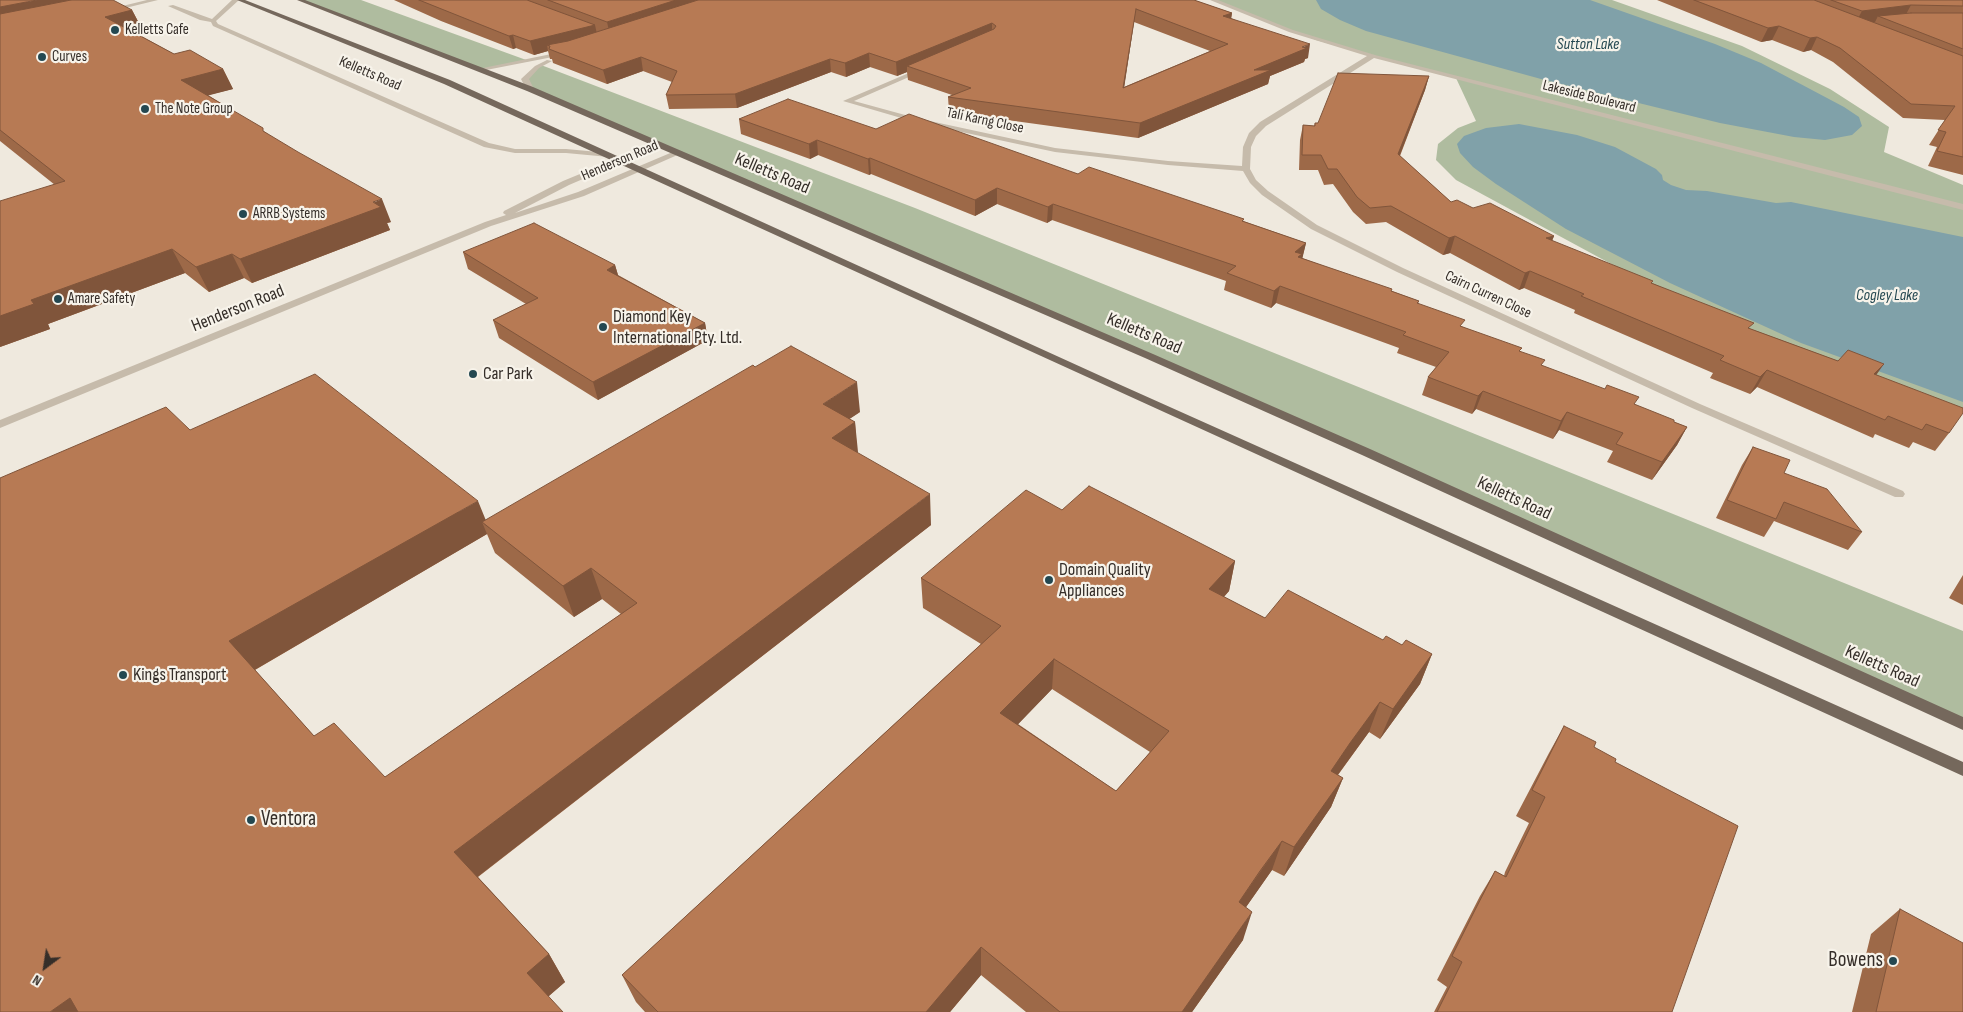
<!DOCTYPE html>
<html>
<head>
<meta charset="utf-8">
<style>
	body { margin:0 }
	#map { position:relative; width:1963px; height:1012px; overflow:hidden; background:#efe9de; font-family:"Sofia Sans Condensed",sans-serif }
	canvas { display:block }
	.north { position:absolute; left:20px; top:942px; width:50px; height:50px; -webkit-text-stroke:4px #f7f3ea; paint-order:stroke; rotate:211deg; font-size:14px; font-weight:700; line-height:20px; text-align:center; color:#352e29 }
	.north::after { content:''; display:block; margin:auto; width:18px; height:22px; background:#352e29; clip-path:polygon(50% 0,100% 100%,50% 72%,0 100%) }
</style>
</head>
<body>
<div id="map">
<canvas width="1963" height="1012"></canvas>
<div class="north">N</div>
</div>
<script>
const ctx = document.querySelector('canvas').getContext('2d');
ctx.lineJoin = 'round';
function fill(path, color) { ctx.fillStyle = color; ctx.fill(path, 'evenodd'); }
const poly = rows => new Path2D(rows.map(r => 'M' + r).join(''));
function stroke(path, color, width, dash) { ctx.strokeStyle = color; ctx.lineWidth = width; ctx.lineCap = dash ? 'butt' : 'round'; ctx.setLineDash(dash || []); ctx.stroke(path); }
function drawText(font, color, halo, rows, align = 'center') {
  ctx.font = font + ' "Sofia Sans Condensed",sans-serif'; ctx.lineWidth = 4.5; ctx.setLineDash([]); ctx.textBaseline = 'middle'; ctx.strokeStyle = halo; ctx.fillStyle = color; for (const [text, x, y, turn = 0] of rows) {
    ctx.save(); ctx.translate(x, y); ctx.rotate((+turn || 0) * Math.PI / 180); ctx.textAlign = isNaN(turn) ? turn : align; if (halo) ctx.strokeText(text, 0, 0); ctx.fillText(text, 0, 0); ctx.restore();
  }
}
fill(poly([
	[300,0,361,0,529,61,481,69],
	[1213,0,1612,0,1742,46,1830,89,1889,127,1884,152,1963,185,1963,409,1746,329,1661,291,1456,180,1436,160,1438,144,1458,128,1476,121,1456,78,1316,40],
	[541,65,915,208,1963,631,1963,724,1366,452,530,89,525,79]
]), '#afbc9f');
fill(poly([
	[1316,0,1590,0,1715,44,1761,63,1844,107,1859,117,1862,126,1852,135,1825,140,1794,137,1720,123,1541,79,1366,31,1340,20,1321,9],
	[1519,124,1577,135,1615,147,1656,169,1662,175,1663,180,1671,185,1686,190,1707,191,1776,203,1791,202,1963,237,1963,402,1801,343,1670,283,1566,229,1496,184,1473,167,1460,153,1457,144,1464,136,1486,128]
]), '#80a1a9');
fill(poly([
	[147,0,158,0,109,12,106,10,147,0],
	[232,0,239,0,216,21,218,24,489,143,515,149,566,149,609,153,613,155,609,157,566,153,515,153,484,147,213,26,211,22,200,20,168,6,173,5,212,19,232,0],
	[1210,0,1218,0,1293,30,1375,55,1963,204,1963,210,1374,58,1266,126,1256,136,1251,147,1250,169,1256,180,1268,191,1317,225,1403,268,1700,404,1903,491,1905,494,1903,497,1895,497,1692,408,1397,272,1311,229,1262,195,1250,183,1243,171,1168,165,1055,152,915,122,843,101,923,67,926,69,925,70,854,101,916,118,1055,148,1168,161,1242,166,1243,147,1249,133,1260,122,1367,56,1289,32,1210,0],
	[566,51,568,52,568,54,481,71,478,69,566,51],
	[547,60,552,61,539,68,529,79,534,89,527,91,521,79,535,66,547,60],
	[655,143,662,145,569,185,515,213,578,192,675,151,682,153,584,196,491,226,0,428,0,420,485,222,506,215,503,213,504,211,563,181,655,143]
]), '#c6bbab');
fill(poly([
	[237,0,245,0,450,80,1114,382,1963,762,1963,776,444,84,237,0],
	[297,0,305,0,533,87,1153,354,1370,449,1963,717,1963,730,1362,455,1145,358,527,91,297,0]
]), '#75685c');
fill(poly([
	[0,0,132,10,142,29,132,31,174,54,223,69,233,89,208,95,265,132,391,222,387,223,390,230,252,283,244,278,209,292,185,273,48,324,50,329,0,347,55,185,0,141],
	[394,0,1194,0,1232,13,1231,18,1308,58,1305,59,1304,62,1270,76,1268,84,1138,138,949,112,948,97,952,95,908,80,907,72,897,76,870,67,846,77,831,72,737,108,669,109,666,95,672,82,643,71,607,84,553,63,552,59,550,59,548,51,534,55,516,48,513,49,441,21],
	[1134,22,1210,51,1124,87],
	[1657,0,1963,0,1963,175,1928,166,1937,147,1929,145,1945,120,1903,118,1833,62,1811,50,1803,52,1772,40,1761,42],
	[1429,76,1425,90,1400,156,1451,202,1473,208,1554,236,1552,241,1652,283,1751,329,1838,361,1877,375,1949,433,1935,451,1913,442,1909,448,1875,434,1873,438,1757,387,1750,394,1710,378,1713,373,1574,313,1575,310,1524,288,1519,290,1450,253,1443,255,1386,222,1366,224,1353,212,1333,184,1324,185,1318,170,1299,170,1300,140,1303,125,1314,126,1315,123,1318,123],
	[739,119,876,129,1078,174,1244,219,1243,221,1306,243,1302,258,1419,301,1418,304,1463,327,1521,352,1542,366,1636,405,1674,422,1687,427,1677,445,1652,480,1607,462,1613,451,1559,430,1553,439,1476,409,1472,414,1422,395,1428,377,1436,367,1397,353,1399,348,1276,303,1271,308,1224,290,1226,281,1052,220,1047,223,997,204,975,216,871,174,869,175,818,155,810,159,741,134],
	[463,252,615,265,618,275,705,323,708,340,598,400,499,338,493,320,526,304,468,269],
	[860,412,849,419,855,422,857,453,931,525,478,877,549,954,565,982,549,996,0,1012,190,430,486,520],
	[487,534,495,553,574,617,602,599,621,614,385,777,314,736,255,670],
	[1753,447,1784,473,1862,532,1848,550,1774,521,1764,537,1716,518,1742,465],
	[1062,510,1235,561,1229,591,1224,597,1265,618,1383,640,1402,645,1432,654,1420,684,1380,739,1369,732,1338,775,1343,778,1331,807,1284,876,1272,870,1246,907,1243,940,1192,1012,1026,1012,981,975,950,1012,645,1012,636,1002,622,975,981,644,923,608,921,578],
	[1052,689,1150,752,1116,791,1018,724],
	[1963,575,1963,605,1949,598],
	[1564,726,1615,762,1672,1012,1434,1012,1447,987,1437,980,1480,896,1495,871,1504,876,1505,872,1529,823,1516,816,1549,753],
	[1900,909,1963,1012,1852,1012,1871,934]
]), '#9d6948');
fill(poly([
	[37,0,98,0,0,28,0,7],
	[676,0,718,0,610,35,607,22],
	[1911,5,1904,18,1878,16,1875,22,1855,24,1862,11],
	[1136,9,1134,22,1122,102,1123,88],
	[132,10,142,29,115,35,105,17],
	[1232,13,1230,26,1223,16],
	[992,23,992,36,907,66,907,72,897,76,896,62],
	[595,25,598,39,547,45,548,51,534,55,530,41],
	[1779,26,1772,40,1761,42,1768,28],
	[513,35,516,48,513,49,509,36],
	[1817,37,1811,50,1803,52,1810,38],
	[1310,44,1308,58,1305,59,1304,62,1270,76,1268,84,1138,138,1140,123],
	[869,53,870,67,846,77,845,63],
	[641,57,643,71,607,84,603,70],
	[830,59,831,72,737,108,735,94],
	[223,69,233,89,191,100,181,80],
	[1429,76,1425,90,1394,170,1398,154],
	[817,140,818,155,810,159,809,144],
	[870,158,871,174,869,175,868,159],
	[997,188,997,204,975,216,975,200],
	[382,199,391,222,387,223,390,230,252,283,240,259],
	[1053,204,1052,220,1047,223,1048,207],
	[1455,236,1450,253,1443,255,1449,238],
	[1554,236,1547,252,1546,238],
	[1306,243,1302,260,1300,261,1295,252],
	[172,249,185,273,48,324,50,329,0,347,0,316,31,300],
	[232,254,244,278,209,292,196,267],
	[615,265,620,282,607,270],
	[1530,271,1524,288,1519,290,1525,273],
	[1280,286,1276,303,1271,308,1274,291],
	[705,323,708,340,598,400,593,382],
	[1884,364,1872,381,1874,374],
	[1767,370,1757,387,1750,394,1760,377],
	[857,382,860,412,827,434,823,404],
	[1483,391,1476,409,1472,414,1478,396],
	[1567,412,1559,430,1553,439,1561,421],
	[855,422,858,452,835,468,832,438],
	[1687,427,1677,445,1652,480,1662,462],
	[930,494,931,525,472,881,454,852],
	[478,501,489,528,482,522,487,534,251,672,229,641],
	[1235,561,1229,591,1203,619,1209,589],
	[591,568,602,599,574,617,563,586],
	[1432,654,1420,684,1380,739,1393,709],
	[1054,659,1052,689,1000,743,1000,713],
	[1380,702,1369,732,1339,773,1320,800,1331,771,1350,743],
	[1343,778,1331,807,1284,876,1294,847],
	[1282,841,1272,870,1230,930,1239,902],
	[1252,912,1243,940,1192,1012,1182,1012],
	[981,947,981,975,950,1012,926,1012],
	[549,954,565,982,544,1000,527,973],
	[70,998,88,1012,50,1012]
]), '#80553b');
const building = poly([
	[0,0,37,0,0,7,0,0],
	[71,0,113,0,132,10,105,17,174,54,190,50,223,69,181,80,263,128,263,131,298,152,382,199,373,202,381,207,240,259,232,254,196,267,172,249,31,300,34,304,0,316,0,201,65,181,0,130,0,14,71,0],
	[419,0,527,0,595,25,530,41,513,35,509,36,419,0],
	[548,0,676,0,607,22,548,0],
	[698,0,1194,0,1232,13,1223,16,1310,44,1302,47,1307,48,1254,70,1271,70,1140,123,948,97,971,88,907,66,994,29,996,26,992,23,896,62,869,53,845,63,830,59,735,94,666,95,677,71,641,57,603,70,549,49,550,46,547,45,568,41,698,0],
	[1136,9,1228,44,1123,88,1136,9],
	[1694,0,1814,0,1963,56,1963,157,1937,151,1946,132,1938,130,1955,106,1911,104,1840,48,1817,37,1810,38,1779,26,1768,28,1694,0],
	[1831,0,1963,0,1963,6,1911,5,1862,11,1831,0],
	[1911,13,1963,13,1963,49,1878,16,1911,13],
	[1338,73,1429,76,1398,154,1451,202,1457,200,1473,208,1490,203,1554,236,1546,238,1653,281,1651,283,1754,323,1748,328,1838,361,1848,350,1884,364,1874,374,1963,408,1963,413,1949,433,1926,424,1922,430,1888,416,1885,420,1767,370,1760,377,1720,360,1724,356,1581,296,1584,294,1530,271,1525,273,1455,236,1449,238,1391,206,1370,208,1357,197,1337,169,1328,169,1321,155,1302,155,1303,125,1315,126,1315,123,1318,123,1338,73],
	[788,99,876,129,909,114,1078,174,1089,167,1244,219,1242,221,1306,243,1295,252,1302,254,1298,257,1392,289,1391,291,1419,301,1417,303,1465,320,1460,326,1522,348,1519,351,1545,360,1541,365,1605,389,1607,385,1639,397,1634,404,1674,420,1674,422,1687,427,1662,462,1616,444,1623,433,1567,412,1561,421,1483,391,1478,396,1428,377,1449,352,1403,335,1406,332,1280,286,1274,291,1227,273,1236,266,1053,204,1048,207,997,188,975,200,870,158,868,159,817,140,809,144,739,119,788,99],
	[534,223,615,265,607,270,705,323,593,382,493,320,538,298,463,252,534,223],
	[791,346,857,382,823,404,855,422,832,438,930,494,454,852,549,954,527,973,563,1012,78,1012,70,998,50,1012,0,1012,0,478,166,407,190,430,315,374,478,501,229,641,314,736,334,723,385,777,637,603,591,568,563,586,482,522,753,365,755,367,791,346],
	[1753,447,1790,460,1784,473,1827,489,1862,532,1784,502,1776,519,1727,500,1753,447],
	[1089,486,1235,561,1209,589,1265,618,1288,590,1383,640,1386,636,1402,645,1406,640,1432,654,1393,709,1380,702,1350,743,1331,771,1343,778,1294,847,1282,841,1260,871,1239,902,1252,912,1182,1012,1060,1012,981,947,926,1012,658,1012,622,975,1001,626,921,578,1026,490,1062,510,1089,486],
	[1054,659,1169,731,1116,791,1000,713,1054,659],
	[1564,726,1596,742,1594,747,1616,759,1615,762,1738,826,1672,1012,1437,1012,1462,962,1452,956,1474,912,1495,871,1506,877,1545,797,1532,790,1564,726],
	[1900,909,1963,943,1963,1012,1876,1012,1900,909]
]);
fill(building, '#b77a54');
stroke(building, '#80553b', 1);
for (const [x, y, r, color] of [
	[115,30,5,"#244851"],
	[42,57,5,"#244851"],
	[145,109,5,"#244851"],
	[243,214,5,"#244851"],
	[58,299,5,"#244851"],
	[603,327,5,"#244851"],
	[473,374,5,"#244851"],
	[1049,580,5,"#244851"],
	[123,675,5,"#244851"],
	[251,820,5,"#244851"],
	[1893,961,5,"#244851"]
]) { const dot = new Path2D(); dot.arc(x, y, r, 0, 2 * Math.PI); ctx.fillStyle = color; ctx.fill(dot); stroke(dot, '#f7f3ea', 2); }
drawText('15px', '#352e29', '#f7f3ea', [
	["Kelletts Cafe",125,30],
	["Curves",52,57],
	["The Note Group",155,109],
	["ARRB Systems",253,214],
	["Amare Safety",68,299]
], 'left');
drawText('15px', '#352e29', '#f7f3ea', [
	["Kelletts Road",370,74,23],
	["Lakeside Boulevard",1589,97,14],
	["Tali Karng Close",985,121,12],
	["Henderson Road",620,161,-23],
	["Cairn Curren Close",1488,295,25]
]);
drawText('italic 16px', '#244851', '#f7f3ea', [
	["Sutton Lake",1588,45],
	["Cogley Lake",1887,296]
]);
drawText('18px', '#352e29', '#f7f3ea', [
	["Kelletts Road",772,174,23],
	["Henderson Road",238,309,-22],
	["Kelletts Road",1144,334,23],
	["Kelletts Road",1514,499,25],
	["Kelletts Road",1882,667,24]
]);
drawText('18px', '#352e29', '#f7f3ea', [
	["Diamond Key",613,317],
	["International Pty. Ltd.",613,338],
	["Car Park",483,374],
	["Domain Quality",1059,570],
	["Appliances",1059,591],
	["Kings Transport",133,675]
], 'left');
drawText('21px', '#352e29', '#f7f3ea', [
	["Ventora",261,820],
	["Bowens",1883,961,"right"]
], 'left');
</script>
</body>
</html>
